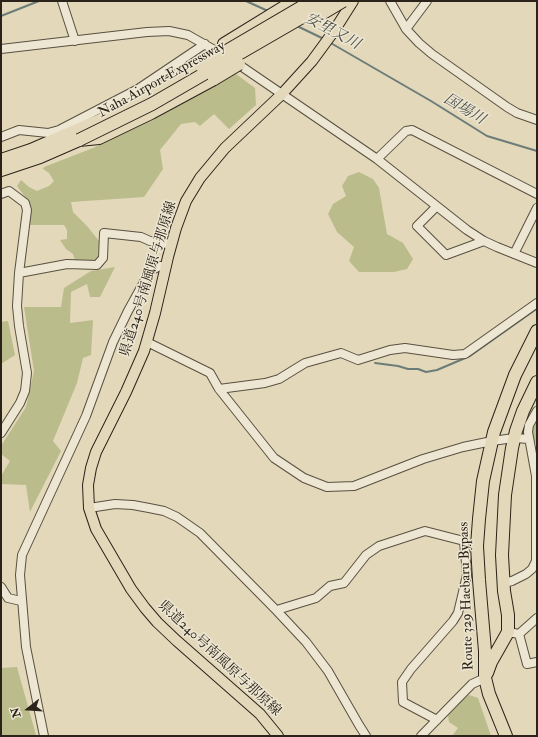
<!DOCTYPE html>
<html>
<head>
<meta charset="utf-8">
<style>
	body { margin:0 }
	#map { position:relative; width:538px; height:737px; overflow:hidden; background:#e3d8ba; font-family:"IM FELL Double Pica",serif }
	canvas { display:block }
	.frame { position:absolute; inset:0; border:2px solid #2b2319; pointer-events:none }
	.north { position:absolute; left:8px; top:689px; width:40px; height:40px; -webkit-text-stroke:3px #ede6d2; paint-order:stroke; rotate:253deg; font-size:11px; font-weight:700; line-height:16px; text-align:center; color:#2b2319 }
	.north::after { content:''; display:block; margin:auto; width:14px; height:18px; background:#2b2319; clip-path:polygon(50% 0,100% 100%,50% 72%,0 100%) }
</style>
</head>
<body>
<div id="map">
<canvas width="538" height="737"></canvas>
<div class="frame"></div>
<div class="north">N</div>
</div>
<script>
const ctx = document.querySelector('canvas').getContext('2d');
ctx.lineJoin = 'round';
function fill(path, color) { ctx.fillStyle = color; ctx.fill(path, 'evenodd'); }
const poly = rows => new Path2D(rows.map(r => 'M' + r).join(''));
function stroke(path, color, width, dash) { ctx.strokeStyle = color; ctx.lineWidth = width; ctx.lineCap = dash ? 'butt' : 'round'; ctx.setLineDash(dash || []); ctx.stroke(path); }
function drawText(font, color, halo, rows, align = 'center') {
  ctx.font = font + ' "IM FELL Double Pica","Noto Serif JP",serif'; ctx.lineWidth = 3; ctx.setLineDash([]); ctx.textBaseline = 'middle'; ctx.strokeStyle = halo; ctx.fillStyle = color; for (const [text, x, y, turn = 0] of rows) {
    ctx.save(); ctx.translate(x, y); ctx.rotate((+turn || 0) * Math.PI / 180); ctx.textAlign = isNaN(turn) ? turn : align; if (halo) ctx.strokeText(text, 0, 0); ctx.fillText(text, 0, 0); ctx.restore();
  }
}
fill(poly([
	[236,74,255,88,256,105,229,129,214,114,200,126,195,122,181,124,160,150,163,169,144,197,71,202,73,212,87,226,99,241,98,257,94,262,75,261,73,254,66,249,60,240,67,239,67,230,64,225,27,225,28,201,17,186,21,180,29,187,37,191,49,186,54,181,49,173,43,169,44,167,93,148,157,118],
	[359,172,373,179,379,188,387,234,403,243,413,259,407,269,394,272,359,272,349,261,354,247,337,232,328,214,333,204,346,196,342,186,348,176],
	[115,267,100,297,90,297,87,284,71,292,70,323,93,320,91,355,83,358,77,383,53,441,61,451,30,512,26,485,1,484,1,476,10,461,1,454,1,446,26,407,34,371,24,307,61,307,64,288,91,271],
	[8,321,15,355,1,364,1,322],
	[537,420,537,446,531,432],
	[17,667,36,735,36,736,4,736,1,734,1,668],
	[469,695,478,698,491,736,452,736,458,728,449,722,448,715,462,700]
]), '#bbbc8b');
stroke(poly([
	[246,1,268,11],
	[1,16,39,1],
	[297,26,324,39],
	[329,42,431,101,487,136,537,151],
	[375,363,398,366,408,369,418,369,426,372,437,370,470,356,535,310]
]), '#6c7c78', 2);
const minor = poly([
	[62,1,75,41],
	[390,1,406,29,419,43,432,54,507,107,517,113,537,120],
	[406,29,427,1],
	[1,49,147,32,169,31,188,35,225,56],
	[235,62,377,159,467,230,484,241,497,247,537,263],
	[1,137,19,130,48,133,59,130,138,89,205,44],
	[377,159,406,131,412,130,537,194],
	[1,194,9,191,25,203,27,210,19,273,17,306,19,326,27,373,25,391,20,403,1,433],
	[436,207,417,226,446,255,484,241],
	[514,254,537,208],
	[19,273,67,264,97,265,103,258,104,233,141,237,150,241,167,244,173,241],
	[147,342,210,373,219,389,274,458,304,478,327,487,354,486,423,459,463,447,492,441,514,438,529,439],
	[219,389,265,383,279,379,305,363,341,353,358,360,390,350,405,348,453,355,465,354,537,303],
	[89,508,115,504,133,505,149,508,164,511,177,517,200,533,277,611,306,642,328,671,359,725,366,736],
	[504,583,512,581,526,574,532,569,536,561,536,476,528,432,529,425,537,411],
	[1,587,8,598,21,601],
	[277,611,280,609,316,598,330,586,344,583,366,555,379,546,425,531,464,541,467,575,458,613,453,621,411,669,402,682,403,702,437,720],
	[508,632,519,634,527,664,537,662],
	[519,634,537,618],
	[44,736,26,647,20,575,22,555,86,416,113,342,128,311,150,271,160,266,166,267],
	[421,736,472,684,485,678]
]);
const major = poly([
	[278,736,260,714,177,641,157,622,145,608,131,589,96,529,89,508,88,485,91,468,96,452,126,392,144,351,155,313,168,257,176,228,186,201,200,178,225,148,282,94,312,61,334,31,353,1]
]);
const highway = poly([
	[224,44,294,1],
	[1,160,31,150,98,121,147,96,201,66],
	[1,170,40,157,79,140,99,138,151,113,214,79],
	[487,673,491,662,508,632,508,615,504,591,502,555,505,495,512,448,516,431,523,411,537,382],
	[506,736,489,694,485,678,485,651,479,580,477,546,479,519,483,481,494,432,515,375,537,331]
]);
stroke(minor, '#595041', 10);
stroke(major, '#2b2319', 12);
stroke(highway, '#2b2319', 14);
stroke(minor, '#ede6d2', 8);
stroke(major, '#e3d8ba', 10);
stroke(highway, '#e3d8ba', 12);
const highwayBridge = poly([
	[323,13,343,1],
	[201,66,312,1],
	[214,79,239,64],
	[79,140,152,104,330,1]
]);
stroke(highwayBridge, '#2b2319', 14, []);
stroke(highwayBridge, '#e3d8ba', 12);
drawText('14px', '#2b2319', '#ede6d2', [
	["Naha Airport Expressway",162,80,-29],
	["県道240号南風原与那原線",149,279,-73],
	["Route 329 Haebaru Bypass",467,596,-92],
	["県道240号南風原与那原線",219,659,43]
]);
drawText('italic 15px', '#4b5049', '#ede6d2', [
	["安里又川",332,32,28],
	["国場川",464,110,31]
]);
</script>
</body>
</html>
